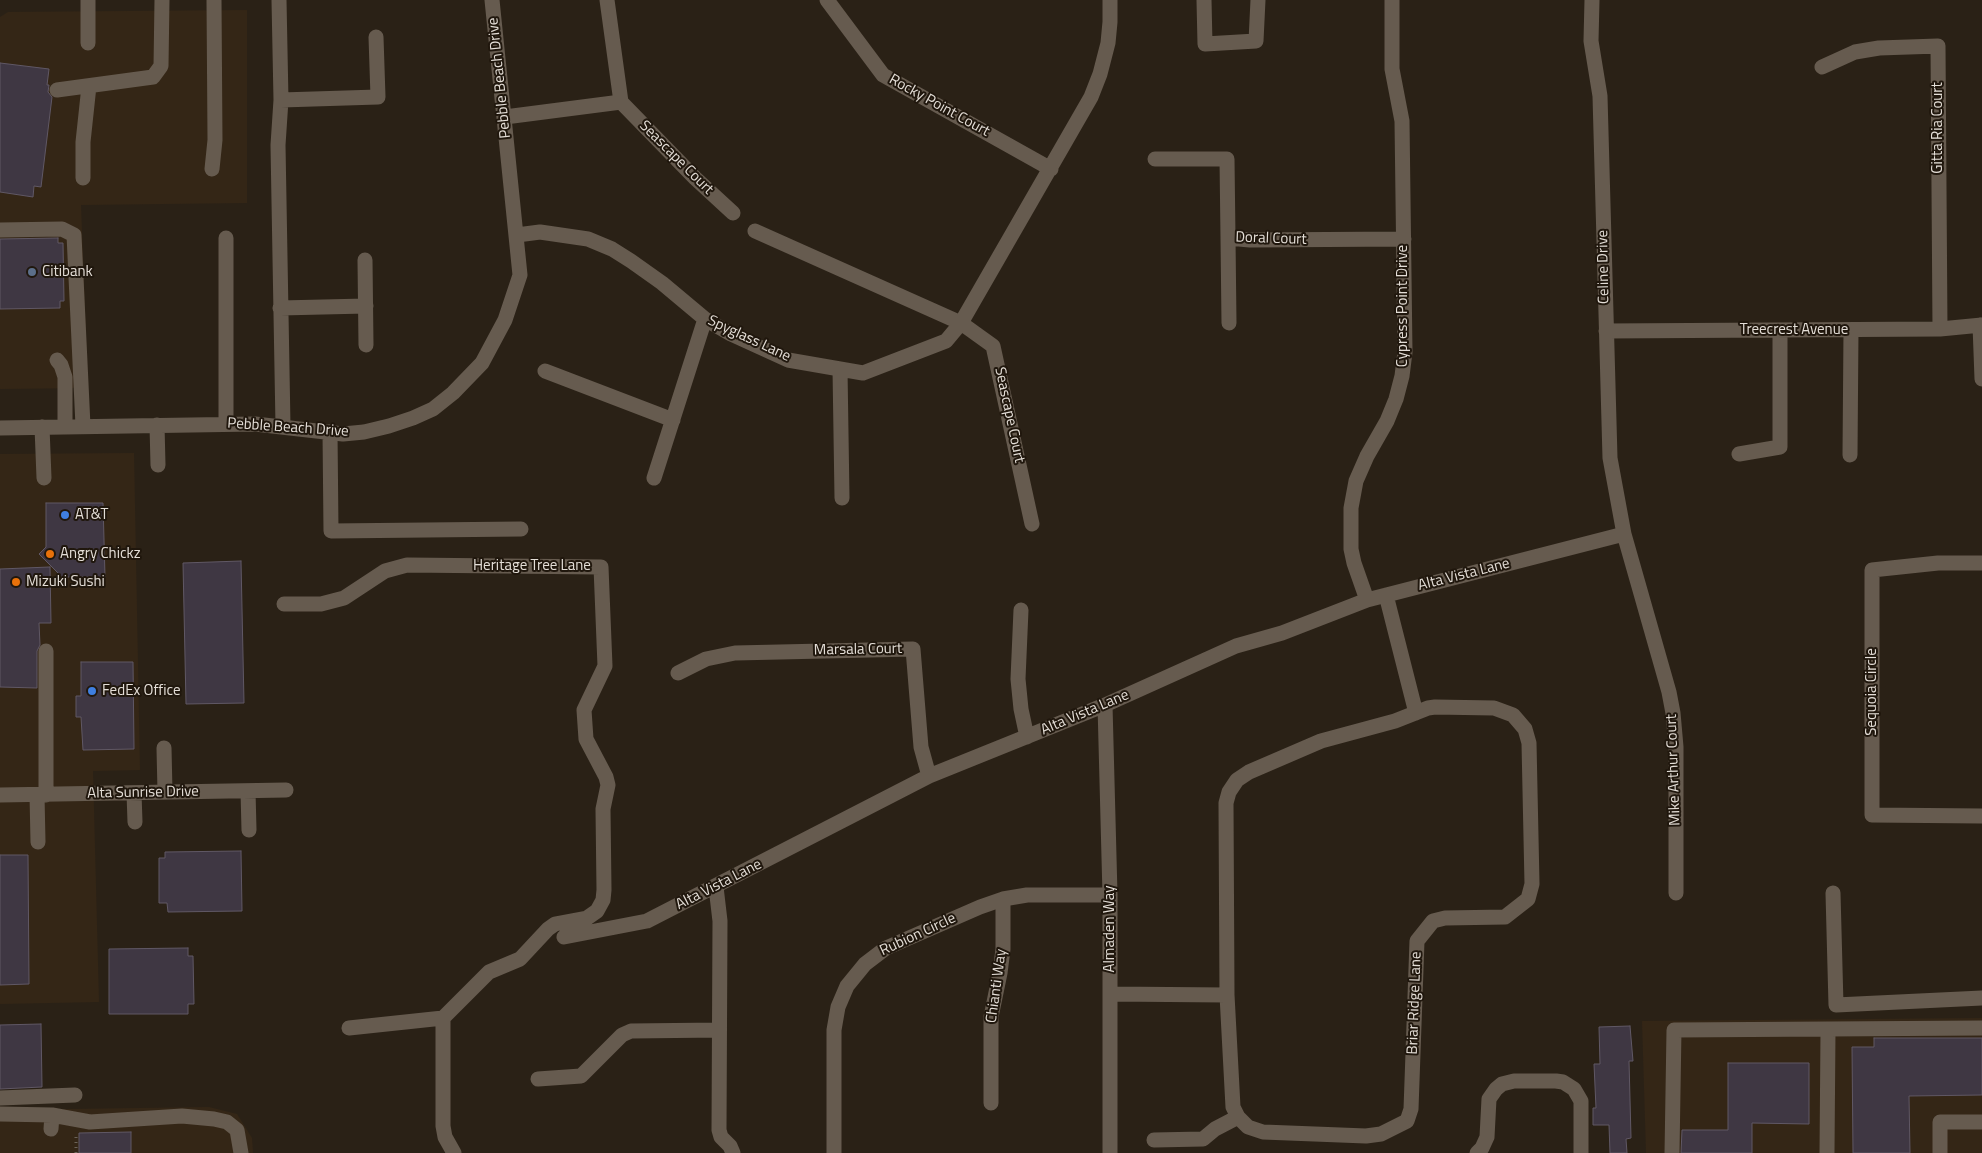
<!DOCTYPE html>
<html>
<head>
<meta charset="utf-8">
<style>
	body { margin:0 }
	canvas { display:block; background:#2a2116 }
</style>
</head>
<body>
<canvas width="1982" height="1153"></canvas>
<script>
const ctx = document.querySelector('canvas').getContext('2d');
ctx.lineJoin = 'round';
function fill(path, color) { ctx.fillStyle = color; ctx.fill(path, 'evenodd'); }
const poly = rows => new Path2D(rows.map(r => 'M' + r).join(''));
function stroke(path, color, width, dash) { ctx.strokeStyle = color; ctx.lineWidth = width; ctx.lineCap = dash ? 'butt' : 'round'; ctx.setLineDash(dash || []); ctx.stroke(path); }
function drawText(font, color, halo, rows, align = 'center') {
  ctx.font = font + ' "Titillium Web",sans-serif'; ctx.lineWidth = 4; ctx.setLineDash([]); ctx.textBaseline = 'middle'; ctx.strokeStyle = halo; ctx.fillStyle = color; for (const [text, x, y, turn = 0] of rows) {
    ctx.save(); ctx.translate(x, y); ctx.rotate((+turn || 0) * Math.PI / 180); ctx.textAlign = isNaN(turn) ? turn : align; if (halo) ctx.strokeText(text, 0, 0); ctx.fillText(text, 0, 0); ctx.restore();
  }
}
fill(poly([
	[247,10,247,203,81,205,88,388,0,389,0,17,8,12],
	[134,453,140,770,93,771,99,1002,0,1004,0,454],
	[1982,1018,1982,1153,1646,1153,1642,1021],
	[209,1107,237,1114,252,1138,253,1153,0,1153,0,1110]
]), '#342616');
const building = poly([
	[0,63,49,69,47,85,49,85,48,92,52,97,41,187,34,186,33,197,0,192,0,63],
	[58,238,58,243,63,243,64,301,60,301,60,308,0,309,0,239,58,238],
	[46,503,103,503,105,577,62,577,39,554,46,547,46,503],
	[241,561,244,703,186,704,183,563,241,561],
	[50,567,51,623,39,623,40,645,37,651,37,688,0,687,0,569,50,567],
	[81,662,133,662,134,749,83,750,81,717,76,717,76,696,81,696,81,662],
	[241,851,242,911,168,912,167,903,159,903,159,858,165,858,165,852,241,851],
	[0,855,28,855,29,984,0,985,0,855],
	[188,948,188,956,193,956,194,1004,188,1004,188,1014,109,1014,109,949,188,948],
	[41,1024,42,1087,0,1089,0,1025,41,1024],
	[1630,1026,1633,1061,1629,1061,1631,1138,1626,1139,1627,1153,1610,1153,1609,1125,1593,1125,1593,1108,1596,1108,1594,1064,1600,1064,1599,1027,1630,1026],
	[1874,1038,1982,1038,1982,1095,1909,1096,1910,1153,1853,1153,1852,1047,1874,1047,1874,1038],
	[1728,1063,1809,1063,1809,1124,1752,1123,1752,1153,1681,1153,1682,1130,1728,1130,1728,1063],
	[131,1132,131,1153,79,1153,79,1133,131,1132]
]);
fill(building, '#3f3743');
stroke(building, '#605865', 1);
stroke(poly([
	[76,1137,76,1153]
]), '#6c645a', 3, [1, 4]);
stroke(poly([
	[88,0,88,43],
	[279,0,281,100,278,145,283,426],
	[607,0,621,102,695,178,733,213],
	[827,0,883,75,1051,169],
	[1204,0,1205,44,1256,41,1258,0],
	[1592,0,1591,41,1600,96,1610,458,1624,534,1669,692,1673,713,1676,747,1676,893],
	[1822,67,1855,52,1879,48,1938,46,1940,329],
	[57,90,153,77,161,66,162,0],
	[281,100,378,97,376,37],
	[505,117,621,102],
	[1155,159,1227,159,1228,238,1250,240,1404,239],
	[212,169,215,140,214,0],
	[83,178,83,142,89,86],
	[0,230,62,229,74,235,83,426],
	[755,231,961,323,993,346,1032,524],
	[517,235,540,232,588,239,612,249,631,261,662,283,705,319,731,334,788,360,863,373,946,341,961,323,1091,97,1100,74,1108,43,1110,22,1110,0],
	[1228,238,1229,323],
	[365,260,366,345],
	[280,308,366,306],
	[1980,325,1982,379],
	[1606,331,1940,329,1982,325],
	[57,360,61,365,65,377,65,427],
	[840,369,842,498],
	[545,371,673,420],
	[226,424,226,238],
	[157,425,158,465],
	[42,427,44,478],
	[0,428,255,424,343,434,364,432,389,426,413,418,433,409,453,393,482,363,505,320,520,275,492,0],
	[330,432,331,531,521,529],
	[1739,454,1780,447,1780,330],
	[1850,455,1851,330],
	[654,478,705,319],
	[1982,563,1938,563,1872,570,1872,815,1982,816],
	[1386,595,1416,713],
	[1367,600,1354,563,1351,549,1351,508,1356,481,1367,456,1387,421,1396,399,1402,376,1405,352,1402,121,1392,69,1392,0],
	[284,604,321,604,344,598,385,571,407,565,601,567,605,666,584,710,586,739,606,777,608,785,603,809,604,890,603,900,597,911,587,918,555,924,548,929,520,959,489,972,443,1018,349,1028],
	[1021,610,1018,679,1021,709,1027,737],
	[46,651,46,795],
	[678,673,706,659,735,653,913,649,921,747,929,776],
	[1105,705,1110,895,1110,1153],
	[1435,707,1494,708,1513,715,1525,729,1529,743,1532,884,1528,899,1505,917,1445,918,1433,921,1417,941,1411,1109,1407,1121,1381,1134,1366,1136,1263,1132,1248,1127,1238,1117,1233,1107,1227,995,1226,803,1229,792,1237,780,1249,772,1321,741,1395,721,1428,708,1435,707],
	[164,748,165,792],
	[248,791,249,830],
	[134,793,135,822],
	[0,795,286,790],
	[37,795,38,842],
	[716,887,720,921,719,1130,721,1137,730,1146,733,1153],
	[1833,893,1836,1005,1982,998],
	[564,937,647,921,929,776,1105,705,1236,646,1282,633,1367,600,1624,534],
	[1110,994,1227,995],
	[443,1018,443,1126,445,1137,454,1153],
	[538,1079,581,1076,622,1035,631,1031,719,1030],
	[0,1098,75,1095],
	[991,1103,991,1017,1000,973,1003,949,1003,899],
	[0,1114,52,1115,51,1129],
	[52,1115,90,1122,182,1116,214,1119,227,1122,237,1130,241,1153],
	[1154,1140,1203,1139,1215,1129,1238,1117],
	[834,1153,834,1030,838,1007,847,986,865,964,886,948,980,907,1003,899,1027,895,1110,895],
	[1477,1153,1482,1148,1487,1137,1489,1099,1496,1089,1502,1084,1514,1081,1556,1081,1563,1082,1574,1089,1581,1101,1581,1153],
	[1672,1153,1674,1030,1982,1028],
	[1827,1153,1828,1031],
	[1940,1153,1940,1122,1982,1122]
]), '#665b4f', 15);
for (const [x, y, r, color] of [
	[32,272,5,"#5c6f8a"],
	[65,515,5,"#3f7fe0"],
	[50,554,5,"#e8710a"],
	[16,582,5,"#e8710a"],
	[92,691,5,"#3f7fe0"]
]) { const dot = new Path2D(); dot.arc(x, y, r, 0, 2 * Math.PI); ctx.fillStyle = color; ctx.fill(dot); stroke(dot, '#20170d', 2); }
drawText('15px', '#e4ded7', '#20170d', [
	["Pebble Beach Drive",500,78,-96],
	["Rocky Point Court",939,106,29],
	["Gitta Ria Court",1938,128,-90],
	["Seascape Court",676,158,45],
	["Doral Court",1271,239,2],
	["Celine Drive",1604,267,-91],
	["Cypress Point Drive",1403,306,-90],
	["Treecrest Avenue",1794,330],
	["Spyglass Lane",749,339,25],
	["Seascape Court",1009,415,78],
	["Pebble Beach Drive",288,428,4],
	["Heritage Tree Lane",532,566],
	["Alta Vista Lane",1464,575,-14],
	["Marsala Court",858,650,-1],
	["Sequoia Circle",1872,692,-90],
	["Alta Vista Lane",1085,713,-23],
	["Mike Arthur Court",1674,770,-92],
	["Alta Sunrise Drive",143,793,-1],
	["Alta Vista Lane",719,885,-27],
	["Almaden Way",1110,929,-90],
	["Rubion Circle",918,935,-25],
	["Chianti Way",997,986,-82],
	["Briar Ridge Lane",1415,1003,-88]
]);
drawText('15px', '#e4ded7', '#20170d', [
	["Citibank",42,272],
	["AT&T",75,515],
	["Angry Chickz",60,554],
	["Mizuki Sushi",26,582],
	["FedEx Office",102,691]
], 'left');
</script>
</body>
</html>
